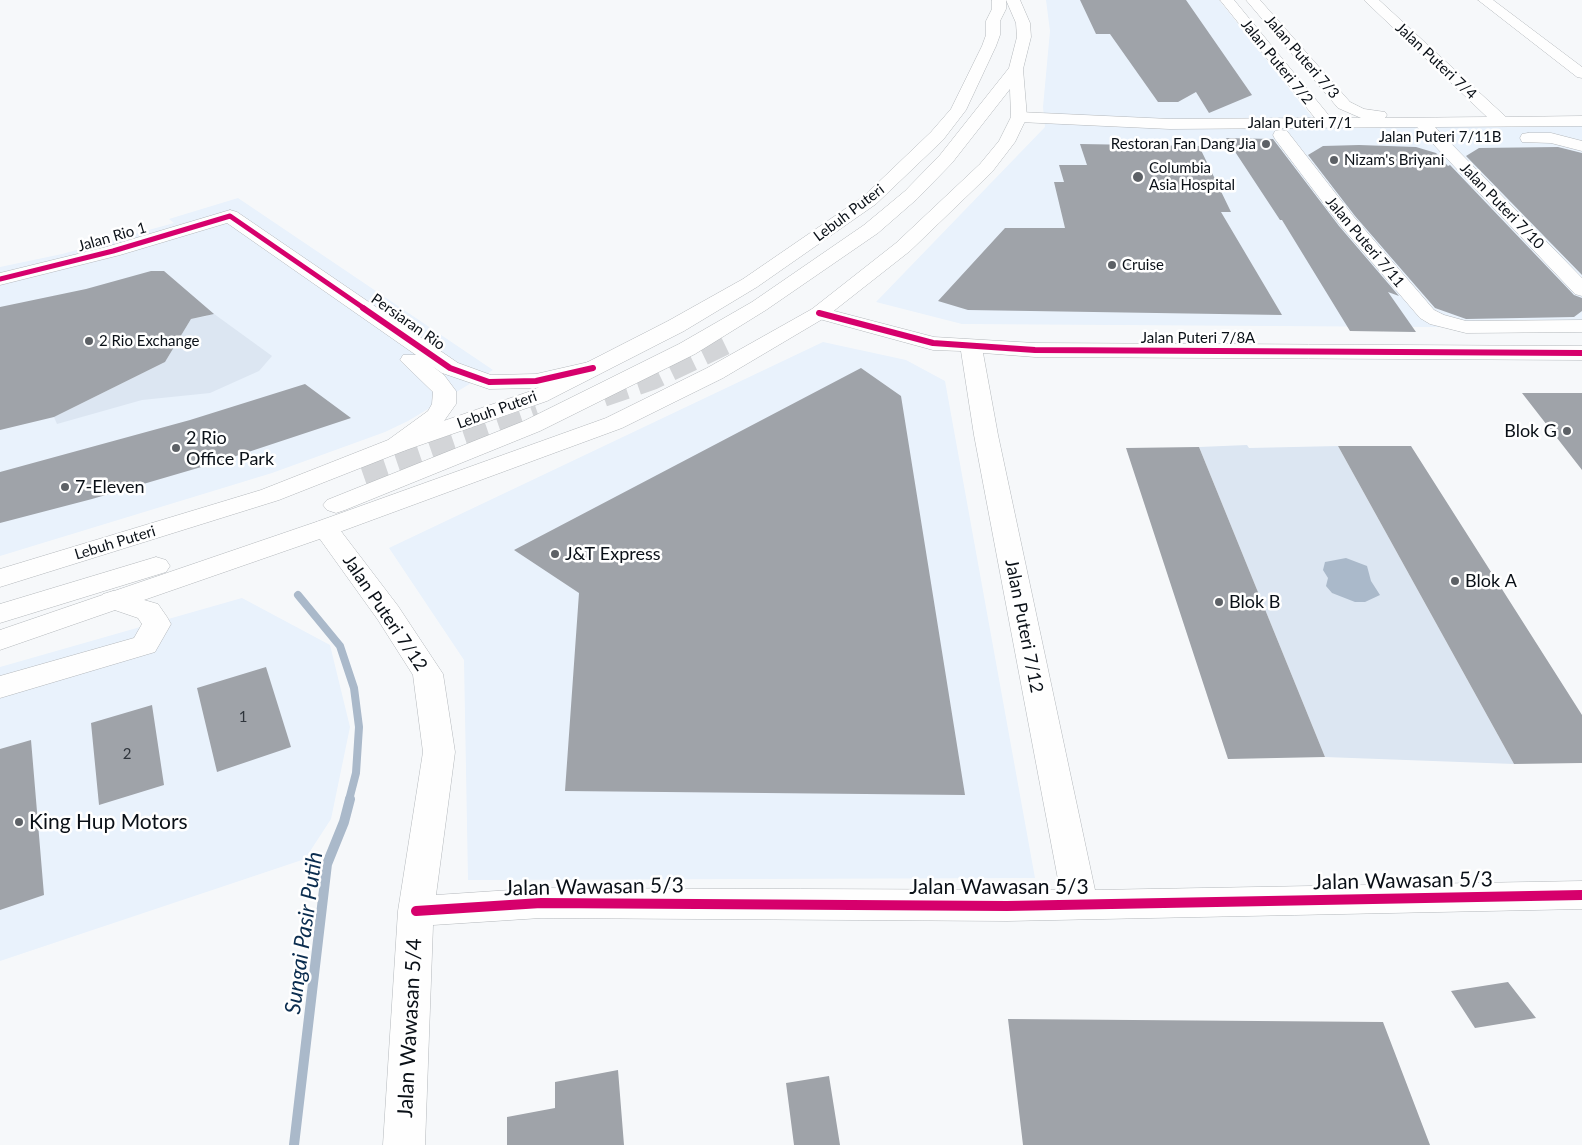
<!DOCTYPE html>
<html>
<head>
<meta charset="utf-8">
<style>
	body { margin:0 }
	canvas { display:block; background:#f6f8fa }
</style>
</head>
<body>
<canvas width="1582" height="1145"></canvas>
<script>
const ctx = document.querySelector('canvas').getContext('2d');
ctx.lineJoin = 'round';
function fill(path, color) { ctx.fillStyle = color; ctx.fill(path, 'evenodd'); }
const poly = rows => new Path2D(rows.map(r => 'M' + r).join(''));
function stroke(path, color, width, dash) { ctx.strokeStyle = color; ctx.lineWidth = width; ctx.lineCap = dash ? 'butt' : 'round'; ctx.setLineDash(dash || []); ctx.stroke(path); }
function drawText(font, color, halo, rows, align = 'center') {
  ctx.font = font + ' Lato,sans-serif'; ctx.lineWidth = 5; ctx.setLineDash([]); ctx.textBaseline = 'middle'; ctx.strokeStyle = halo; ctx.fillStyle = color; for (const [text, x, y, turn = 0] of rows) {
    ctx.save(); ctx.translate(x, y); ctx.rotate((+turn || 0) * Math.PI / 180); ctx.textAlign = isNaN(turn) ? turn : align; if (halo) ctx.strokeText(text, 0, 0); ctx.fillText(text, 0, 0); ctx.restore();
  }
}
fill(poly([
	[1046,0,1219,0,1319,126,1582,124,1582,328,962,324,876,302,1045,127,1043,107,1050,31],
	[238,198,493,370,408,421,385,432,272,473,0,556,0,267,62,254,174,223,169,219],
	[823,342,906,360,945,381,1035,878,468,880,464,660,389,548],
	[242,598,330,645,350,727,331,819,305,859,0,961,0,667]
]), '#e9f2fc');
fill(poly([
	[210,311,272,356,259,371,210,393,142,400,57,424,54,417,165,362,191,319,207,316],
	[1247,445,1249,448,1338,446,1514,764,1325,757,1199,447]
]), '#dce6f2');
fill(poly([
	[1346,558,1367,566,1371,581,1380,595,1365,602,1355,602,1332,593,1326,586,1328,578,1323,570,1325,562]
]), '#aab9ca');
stroke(poly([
	[298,595,340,646,354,688,359,727,356,773,349,800]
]), '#aab9ca', 8);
stroke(poly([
	[294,1145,327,864,344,822,350,799]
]), '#aab9ca', 10);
fill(poly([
	[1080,0,1186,0,1252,95,1209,113,1196,92,1178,102,1158,102,1110,34,1096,34],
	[1226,138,1273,139,1339,226,1399,296,1388,292,1416,332,1350,331,1282,220,1280,220],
	[1080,144,1199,146,1231,212,1221,212,1282,315,968,310,938,301,1005,228,1065,228,1054,182,1064,182,1059,165,1087,165],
	[1359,145,1416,147,1436,153,1448,166,1450,165,1574,295,1582,298,1582,311,1574,317,1466,319,1435,308,1355,216,1308,155,1323,146],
	[1558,147,1582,153,1582,275,1466,156,1479,148],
	[151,271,164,271,214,314,191,319,165,362,54,417,0,430,0,307,86,289],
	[861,368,901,396,965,795,565,791,579,593,514,550],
	[305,384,351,418,215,463,92,499,0,523,0,472,190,420],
	[1522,393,1582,393,1582,470],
	[1338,446,1411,446,1582,715,1582,763,1514,764],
	[1199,447,1325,757,1228,759,1126,448],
	[266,667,291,747,217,772,197,688],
	[152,705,164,785,99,805,91,723],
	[31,740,44,895,0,910,0,749],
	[1508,982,1536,1018,1475,1028,1451,991],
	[1008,1019,1383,1022,1430,1145,1023,1145],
	[618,1070,624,1145,507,1145,507,1117,555,1108,555,1082],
	[829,1076,840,1145,794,1145,786,1083]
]), '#9fa3a9');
stroke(poly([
	[603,395,652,378,735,338],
	[364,477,539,417]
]), '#d3d5d8', 24, [24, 12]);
const minor = poly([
	[1220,0,1234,0,1331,118,1361,118,1338,108,1246,0,1260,0,1350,102,1364,109,1385,112,1387,115,1385,118,1487,117,1364,0,1379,0,1506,117,1582,116,1582,126,1435,127,1582,278,1582,296,1575,294,1417,127,1170,129,1019,122,1011,117,1019,112,1170,119,1315,118,1220,0],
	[1478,0,1493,0,1582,67,1582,78,1577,77,1478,0],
	[1281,130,1287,131,1354,217,1434,310,1444,315,1466,321,1582,320,1582,332,1466,333,1430,324,1420,318,1340,225,1275,139,1273,135,1275,131,1281,130],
	[1528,133,1551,133,1582,141,1582,151,1551,143,1522,142,1520,138,1522,134,1528,133],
	[230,210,237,212,458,363,491,375,536,374,593,361,601,363,604,368,601,373,536,388,489,389,442,373,432,366,444,375,456,391,456,404,444,421,406,450,397,452,388,450,385,445,388,440,428,411,432,404,433,392,400,360,403,355,416,355,227,223,120,255,0,285,0,273,106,247,230,210],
	[819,307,934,337,1035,343,1582,346,1582,360,1035,357,983,353,998,435,1095,890,1582,881,1582,909,1007,921,541,918,433,925,425,1145,383,1145,398,911,423,752,413,675,378,620,312,528,316,522,325,520,334,522,398,606,443,674,455,752,436,895,541,888,1060,890,974,435,961,351,933,350,812,317,809,313,812,309,819,307],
	[113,591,158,604,167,617,171,624,155,652,0,698,0,676,134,638,142,624,138,618,103,606,99,600,103,594,113,591]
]);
const major = poly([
	[992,0,1006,0,1006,9,1000,21,1000,35,996,46,966,110,943,140,876,204,757,287,684,331,547,401,406,450,279,500,0,587,0,569,261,490,388,440,531,391,668,321,743,279,864,196,931,132,951,109,982,46,986,35,986,21,992,9,992,0],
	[1006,0,1020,0,1030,23,1031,37,1023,69,1027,117,1015,142,992,172,910,251,826,317,723,378,622,428,334,534,0,650,0,630,316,522,606,418,707,368,812,309,896,243,980,164,999,141,1011,117,1010,89,952,163,917,199,878,233,766,310,695,354,540,431,345,510,336,513,327,510,323,505,327,500,524,421,679,344,752,302,864,225,905,191,940,155,1009,68,1017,37,1016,23,1006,0],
	[156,557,166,560,170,566,166,572,0,623,0,604,156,557]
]);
stroke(minor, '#b4b8bc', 1);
stroke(major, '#b4b8bc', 1);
fill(minor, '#fefefe');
fill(major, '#fefefe');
stroke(poly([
	[0,279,113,251,230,216,365,309]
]), '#d6006c', 5);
stroke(poly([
	[363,308,450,368,489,382,536,381,593,368],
	[819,313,933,343,1035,350,1582,353]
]), '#d6006c', 6);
stroke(poly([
	[416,911,541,903,1007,906,1582,895]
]), '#d6006c', 10);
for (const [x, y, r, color] of [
	[1266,144,5,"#5d6166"],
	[1334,160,5,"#5d6166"],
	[1138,177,6,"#5d6166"],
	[1112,265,5,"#5d6166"],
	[89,341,5,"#5d6166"],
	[1567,431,5,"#5d6166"],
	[176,448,5,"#5d6166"],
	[65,487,5,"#5d6166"],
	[555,554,5,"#5d6166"],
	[1455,581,5,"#5d6166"],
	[1219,602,5,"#5d6166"],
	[19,822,5,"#5d6166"]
]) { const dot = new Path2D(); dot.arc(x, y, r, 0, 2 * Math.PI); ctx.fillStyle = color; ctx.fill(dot); stroke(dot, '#fff', 2); }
drawText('15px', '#0a1017', '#fff', [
	["Jalan Puteri 7/3",1302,57,49],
	["Jalan Puteri 7/4",1436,61,43],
	["Jalan Puteri 7/2",1277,62,51],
	["Jalan Puteri 7/1",1300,123],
	["Jalan Puteri 7/11B",1440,137],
	["Jalan Puteri 7/10",1502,206,46],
	["Lebuh Puteri",849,213,-37],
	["Jalan Rio 1",112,237,-16],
	["Jalan Puteri 7/11",1365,242,50],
	["Persiaran Rio",408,322,35],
	["Jalan Puteri 7/8A",1198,338],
	["Lebuh Puteri",497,410,-20],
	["Lebuh Puteri",115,543,-17]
]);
drawText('15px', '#0a1017', '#fff', [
	["Restoran Fan Dang Jia",1256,144,"right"],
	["Nizam's Briyani",1344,160],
	["Columbia",1149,168],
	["Asia Hospital",1149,185],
	["Cruise",1122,265],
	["2 Rio Exchange",99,341]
], 'left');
drawText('15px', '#2f353c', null, [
	["1",243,717],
	["2",127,754]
]);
drawText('18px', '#0a1017', '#fff', [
	["Blok G",1557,431,"right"],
	["2 Rio",186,438],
	["Office Park",186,459],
	["7-Eleven",75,487],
	["J&T Express",565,554],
	["Blok A",1465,581],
	["Blok B",1229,602]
], 'left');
drawText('18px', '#0a1017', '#fff', [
	["Jalan Puteri 7/12",385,613,56],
	["Jalan Puteri 7/12",1024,626,79]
]);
drawText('21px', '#0a1017', '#fff', [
	["King Hup Motors",29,822]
], 'left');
drawText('21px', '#0a1017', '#fff', [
	["Jalan Wawasan 5/3",1403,881,-1],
	["Jalan Wawasan 5/3",594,887,-1],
	["Jalan Wawasan 5/3",999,887],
	["Jalan Wawasan 5/4",410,1028,-87]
]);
drawText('italic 22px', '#0b2d4f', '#fff', [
	["Sungai Pasir Putih",304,933,-82]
]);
</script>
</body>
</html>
